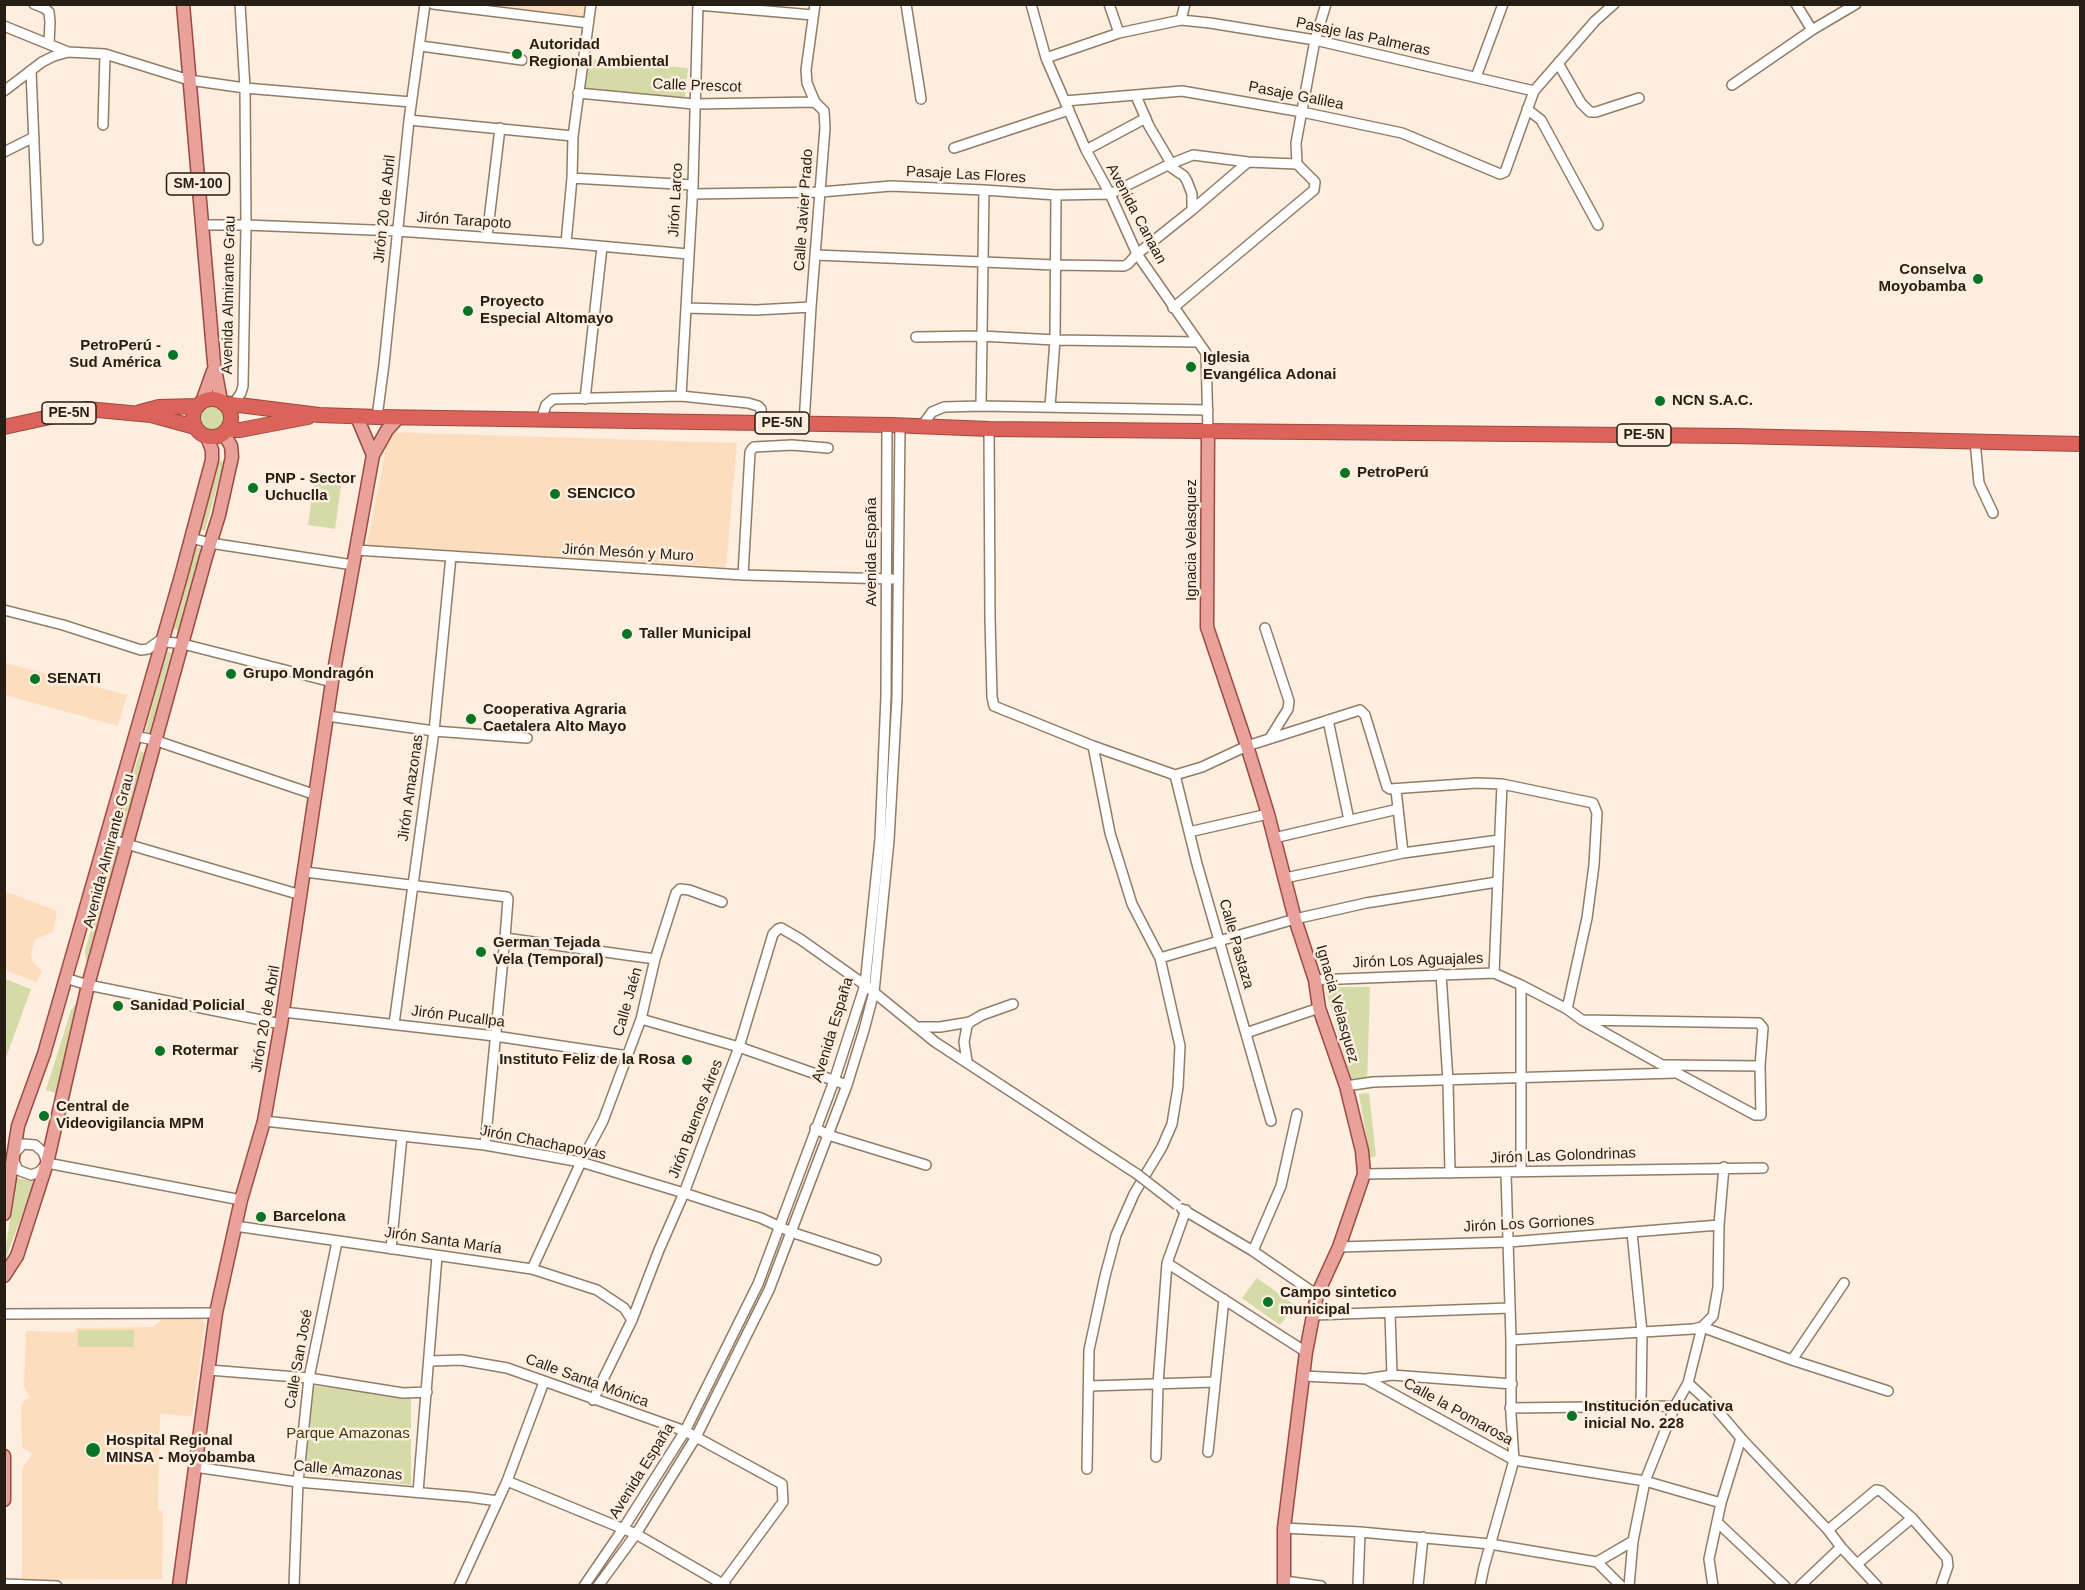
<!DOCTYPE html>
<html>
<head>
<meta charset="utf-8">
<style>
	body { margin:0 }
	#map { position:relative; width:2085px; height:1590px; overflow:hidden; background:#fdeedf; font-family:Helvetica,sans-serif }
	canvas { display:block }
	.frame { position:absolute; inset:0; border:6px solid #261d14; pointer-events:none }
</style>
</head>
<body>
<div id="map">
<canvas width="2085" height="1590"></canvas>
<div class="frame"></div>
</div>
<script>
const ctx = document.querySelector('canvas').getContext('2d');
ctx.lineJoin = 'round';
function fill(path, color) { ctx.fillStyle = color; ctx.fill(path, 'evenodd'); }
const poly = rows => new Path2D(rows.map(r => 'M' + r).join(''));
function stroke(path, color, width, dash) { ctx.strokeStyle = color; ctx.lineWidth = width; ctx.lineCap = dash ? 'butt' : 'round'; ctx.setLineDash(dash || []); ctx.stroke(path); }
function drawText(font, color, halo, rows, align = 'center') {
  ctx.font = font + ' Helvetica,sans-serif'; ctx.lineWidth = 5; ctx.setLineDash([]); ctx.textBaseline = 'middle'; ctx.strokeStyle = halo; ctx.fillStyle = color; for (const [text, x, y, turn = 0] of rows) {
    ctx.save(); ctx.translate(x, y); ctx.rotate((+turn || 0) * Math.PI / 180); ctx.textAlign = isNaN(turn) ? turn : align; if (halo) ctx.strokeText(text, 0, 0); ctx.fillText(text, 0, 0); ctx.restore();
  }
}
fill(poly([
	[492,5,585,5,583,16],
	[389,432,737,443,726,567,367,545],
	[5,663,127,695,118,726,5,695],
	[4,891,57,911,53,932,36,939,31,952,32,960,42,972,36,982,5,970],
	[164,1318,201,1319,205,1324,192,1416,160,1414,158,1506,158,1510,163,1511,162,1579,22,1580,22,1469,32,1453,22,1448,21,1406,24,1400,30,1398,24,1386,26,1331,74,1332,76,1328,153,1327]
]), '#fcdebf');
fill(poly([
	[588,59,688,68,685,98,585,88],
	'200 419a14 14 0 1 1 28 0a14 14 0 1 1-28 0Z',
	[224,461,205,531,199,529,218,462],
	[315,475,342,479,335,529,308,525],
	[193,546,203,549,180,631,171,628],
	[166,651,171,653,150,734,145,733],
	[140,751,146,753,122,835,116,833],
	[115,844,124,846,89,966,86,960,85,951],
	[5,979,31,989,5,1060],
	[1325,987,1370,987,1367,1083,1353,1086],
	[79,999,58,1094,46,1090,71,1010],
	[1369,1093,1376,1156,1370,1158,1359,1094],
	[16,1178,35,1182,5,1260,5,1253],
	[1257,1278,1295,1305,1280,1325,1242,1298],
	[78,1330,134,1330,134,1347,78,1347],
	[309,1385,411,1398,411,1485,300,1473]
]), '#d5dba7');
const minor = poly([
	[34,4,44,8,49,12,50,22,49,44],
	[433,4,588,23],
	[906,4,921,99],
	[1031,4,1046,58,1086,150,1110,194,1137,254,1206,353,1208,431],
	[1109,4,1119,33],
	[1796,4,1812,30],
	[698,5,813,15],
	[1181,20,1185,4],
	[4,26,68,52],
	[421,46,522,60],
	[1046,58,1119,33,1181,20,1210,23,1315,40,1534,91],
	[1558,63,1581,103,1590,112,1596,112,1639,98],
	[31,71,38,240],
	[1476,77,1503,4],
	[1732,85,1812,30,1856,4],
	[4,91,42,62,54,56,68,52,105,54,189,80,245,88,411,102],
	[578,93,694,104,815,102],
	[1136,96,1149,126,1171,163],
	[1065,101,1182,91,1302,112,1402,133,1500,174,1505,172,1534,91,1595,21,1614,4],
	[1527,109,1541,120,1598,225],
	[409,120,573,136],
	[103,125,105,54],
	[954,148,1069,110],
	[1086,150,1146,118],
	[4,152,34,137],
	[1168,165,1184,176,1187,181,1192,194,1192,210],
	[572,178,693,185],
	[692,194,821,192,891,186,984,190,1056,195,1110,194,1168,165,1193,155,1248,162,1297,164],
	[202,225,246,225,397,231,566,243,688,254],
	[487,237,500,128],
	[566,243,572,178,573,136,591,4],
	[816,255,1055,265,1124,266,1128,264,1137,254,1192,210,1248,162],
	[687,308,756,310,811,307],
	[1173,308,1314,190,1315,182,1297,164,1296,143,1315,40,1326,4],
	[916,337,981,336,1055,340,1198,342],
	[681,396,693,185,698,4],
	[585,399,602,247],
	[234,403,241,393,243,386,246,225,245,88,240,4],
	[981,406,984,190],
	[1050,407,1055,340,1056,195],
	[377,417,384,364,409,120,425,4],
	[541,420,546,405,553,399,681,396,748,403,758,406,761,409,762,423],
	[804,424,811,307,825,128,824,111,815,102,807,83,806,70,815,4],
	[922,426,932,412,944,407,981,406,1208,410],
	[989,429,990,619,992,697,994,706,1093,746,1175,775,1202,767,1247,746,1360,710,1365,715,1387,787,1390,789,1477,783,1502,784,1593,803,1597,813,1594,865,1587,918,1567,1009],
	[1975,441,1979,483,1993,513],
	[191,538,210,543,353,565],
	[356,550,743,575,892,579],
	[743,575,750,452,752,449,754,447,792,445,828,448],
	[4,610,63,625,141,650,148,649,159,641,183,644,332,682],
	[1265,628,1289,701,1288,709,1270,738],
	[327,716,434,731,527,738],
	[1328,720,1349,820],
	[135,736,154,740,316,795],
	[1175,775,1197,864,1271,1121],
	[1396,790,1403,853],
	[1189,832,1268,814],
	[106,838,301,895],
	[1274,838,1398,809],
	[305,872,507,897,508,899,505,938,485,1145],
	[1285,878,1403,853,1499,840],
	[505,938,655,959],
	[1160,958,1295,919,1366,903,1497,882],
	[1494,973,1502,784],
	[1441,974,1448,1081,1450,1173],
	[65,978,88,985,281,1024],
	[1315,980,1494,973,1521,985,1567,1009,1582,1020,1662,1065,1755,1115,1761,1115,1760,1066,1763,1028,1759,1023,1582,1020],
	[283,1012,495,1036,628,1056],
	[641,1019,739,1047,847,1085],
	[394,1024,434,731,451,556],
	[916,1027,940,1027,970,1022],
	[1246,1033,1319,1008],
	[967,1061,964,1042,967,1026,970,1022,982,1015,1013,1004],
	[1664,1065,1760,1066],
	[1346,1086,1373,1082,1675,1073],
	[264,1121,485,1145,581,1162,684,1193,761,1218,791,1232,876,1260],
	[815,1128,828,1135,926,1165],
	[13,1155,23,1144,35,1145,43,1152,47,1163],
	[13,1159,18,1170,31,1175,39,1172,45,1166],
	[47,1163,241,1200],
	[1521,1171,1521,985],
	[1364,1174,1763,1168],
	[1182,1209,1253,1251,1317,1295],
	[235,1226,532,1269,597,1290,624,1308,632,1320],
	[1632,1233,1642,1332,1641,1406],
	[1339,1247,1509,1242,1719,1225],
	[391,1249,402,1136],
	[1253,1251,1281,1186,1297,1114],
	[1167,1263,1306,1352],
	[532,1269,581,1162,603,1121,641,1019,655,959,676,893,680,889,689,890,722,902],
	[1390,1313,1392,1375],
	[4,1314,216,1313],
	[1314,1315,1510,1308],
	[1511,1340,1693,1329,1702,1327,1713,1316,1718,1287,1719,1225,1724,1167],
	[1792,1360,1844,1283],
	[430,1361,461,1360,507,1368,685,1431,782,1484,783,1502,721,1586],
	[209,1370,309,1378,403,1393,427,1392],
	[1303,1376,1366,1379,1392,1375,1512,1384],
	[1366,1379,1514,1460,1645,1481,1721,1503],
	[1688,1383,1717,1410,1741,1438,1828,1530,1841,1547,1877,1586],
	[1090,1386,1215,1382],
	[593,1400,632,1320,659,1250,684,1193,739,1047,773,934,778,929,781,928,800,939,865,985,935,1042,1137,1174],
	[1510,1408,1675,1406],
	[1208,1452,1224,1299],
	[1156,1457,1158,1384,1167,1263,1186,1210],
	[195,1467,298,1482,469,1497,498,1501],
	[1087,1469,1089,1350,1105,1276,1116,1235,1134,1194,1162,1147,1172,1124,1178,1087,1180,1046,1160,958,1132,904,1110,833,1093,746],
	[507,1481,636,1534,726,1586],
	[418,1492,437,1256],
	[1717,1522,1785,1586],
	[1284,1528,1360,1532,1490,1544,1597,1562,1621,1586],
	[1828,1530,1876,1490,1881,1491,1912,1518,1947,1558,1948,1566,1941,1586],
	[1597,1562,1633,1541],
	[1857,1564,1912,1518],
	[1284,1581,1321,1586],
	[4,1584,57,1586],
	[294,1586,298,1482,309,1378,337,1242],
	[459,1586,507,1481,544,1382],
	[584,1586,623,1529,685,1431,758,1284,834,1081,865,985,880,839,886,696,887,425],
	[598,1586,636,1534,696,1437,769,1290,847,1085,864,1030,874,992,889,840,897,698,900,425],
	[1358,1586,1360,1532],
	[1418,1586,1423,1537],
	[1480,1586,1484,1567,1514,1460,1511,1415,1511,1340,1506,1173],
	[1629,1586,1633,1541,1645,1481,1675,1406,1688,1383,1702,1327,1792,1360,1888,1391],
	[1713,1586,1709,1559,1721,1503,1741,1438],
	[1800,1586,1841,1547]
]);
const major = poly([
	[183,4,214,363,221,401],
	[202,402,213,371],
	[357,417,373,455],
	[1208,431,1207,627,1247,746,1268,814,1295,919,1315,980,1319,1008,1346,1086,1362,1151,1364,1174,1339,1247,1317,1295,1306,1352,1284,1528,1284,1586],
	[4,1214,18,1126,44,1054,181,576,212,460,212,450,207,437],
	[4,1276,17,1256,47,1163,88,985,206,557,219,515,232,457,231,446,224,434],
	[4,1456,4,1500],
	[179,1586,216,1313,241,1200,264,1121,281,1024,332,682,373,455,387,430,398,418]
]);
const highway = poly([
	'193 418a19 19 0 1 1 38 0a19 19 0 1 1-38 0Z',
	[223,403,319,415,377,417,891,425,989,429,1734,436,2080,444],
	[140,412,159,407,198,406],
	[4,427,87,409,151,415,195,427],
	[227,430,240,430,308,417]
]);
stroke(minor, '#927c65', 12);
stroke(major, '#9c4a41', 15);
stroke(highway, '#9c4a41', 16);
stroke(minor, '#fff', 9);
stroke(major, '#e9a19b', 12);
stroke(highway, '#db6359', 14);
const minorBridge = poly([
	[1137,1174,1177,1205]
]);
stroke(minorBridge, '#927c65', 12, []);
stroke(minorBridge, '#fff', 9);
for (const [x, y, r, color] of [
	[517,54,6,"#0a7426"],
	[1978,279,6,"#0a7426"],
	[468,311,6,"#0a7426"],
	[173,355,6,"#0a7426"],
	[1191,367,6,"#0a7426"],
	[1660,401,6,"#0a7426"],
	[1345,473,6,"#0a7426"],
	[253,488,6,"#0a7426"],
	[555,494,6,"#0a7426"],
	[627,634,6,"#0a7426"],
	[231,674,6,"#0a7426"],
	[35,679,6,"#0a7426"],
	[471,719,6,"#0a7426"],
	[481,952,6,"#0a7426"],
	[118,1006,6,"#0a7426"],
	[160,1051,6,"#0a7426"],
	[687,1060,6,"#0a7426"],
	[44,1116,6,"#0a7426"],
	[261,1217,6,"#0a7426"],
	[1268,1302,6,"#0a7426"],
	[1572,1416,6,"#0a7426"],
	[93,1450,8,"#0a7426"]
]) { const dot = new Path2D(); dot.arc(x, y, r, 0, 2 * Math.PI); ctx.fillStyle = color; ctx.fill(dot); stroke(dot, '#fdeedf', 2); }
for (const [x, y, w] of [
	[198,184,63],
	[69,413,54],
	[782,423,54],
	[1644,435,54]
]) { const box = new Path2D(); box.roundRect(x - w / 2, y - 11, w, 22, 4.5); ctx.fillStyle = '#fdeedf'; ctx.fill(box); stroke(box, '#261d14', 1.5); }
drawText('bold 14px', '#261d14', null, [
	["SM-100",198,184],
	["PE-5N",69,413],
	["PE-5N",782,423],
	["PE-5N",1644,435]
]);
drawText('15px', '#261d14', '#fdeedf', [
	["Pasaje las Palmeras",1363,37,12],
	["Calle Prescot",697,86,2],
	["Pasaje Galilea",1296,96,11],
	["Pasaje Las Flores",966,175,3],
	["Jirón Larco",676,200,-87],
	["Jirón 20 de Abril",385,209,-84],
	["Calle Javier Prado",804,210,-86],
	["Avenida Canaan",1136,214,62],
	["Jirón Tarapoto",464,221,4],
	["Avenida Almirante Grau",229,295,-89],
	["Ignacia Velasquez",1192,540,-90],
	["Avenida España",872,552,-90],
	["Jirón Mesón y Muro",628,553,3],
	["Jirón Amazonas",411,788,-82],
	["Avenida Almirante Grau",109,851,-75],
	["Calle Pastaza",1236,944,74],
	["Jirón Los Aguajales",1418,961,-2],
	["Calle Jaén",628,1002,-74],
	["Ignacia Velasquez",1337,1004,74],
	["Jirón Pucallpa",458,1017,7],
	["Jirón 20 de Abril",266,1019,-80],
	["Avenida España",833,1030,-73],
	["Jirón Buenos Aires",696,1119,-69],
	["Jirón Chachapoyas",543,1143,11],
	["Jirón Las Golondrinas",1563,1156,-2],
	["Jirón Los Gorriones",1529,1224,-3],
	["Jirón Santa María",443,1241,8],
	["Calle San José",299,1359,-80],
	["Calle Santa Mónica",587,1381,20],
	["Calle la Pomarosa",1458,1412,29],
	["Calle Amazonas",348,1471,5],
	["Avenida España",642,1471,-58]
]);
drawText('bold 15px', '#261d14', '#fdeedf', [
	["Autoridad",529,45],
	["Regional Ambiental",529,62],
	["Conselva",1966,270,"right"],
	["Moyobamba",1966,287,"right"],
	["Proyecto",480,302],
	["Especial Altomayo",480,319],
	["PetroPerú -",161,346,"right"],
	["Sud América",161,363,"right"],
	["Iglesia",1203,358],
	["Evangélica Adonai",1203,375],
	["NCN S.A.C.",1672,401],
	["PetroPerú",1357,473],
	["PNP - Sector",265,479],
	["Uchuclla",265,496],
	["SENCICO",567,494],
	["Taller Municipal",639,634],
	["Grupo Mondragón",243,674],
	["SENATI",47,679],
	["Cooperativa Agraria",483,710],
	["Caetalera Alto Mayo",483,727],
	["German Tejada",493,943],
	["Vela (Temporal)",493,960],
	["Sanidad Policial",130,1006],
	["Rotermar",172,1051],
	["Instituto Feliz de la Rosa",675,1060,"right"],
	["Central de",56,1107],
	["Videovigilancia MPM",56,1124],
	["Barcelona",273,1217],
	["Campo sintetico",1280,1293],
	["municipal",1280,1310],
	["Institución educativa",1584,1407],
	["inicial No. 228",1584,1424],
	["Hospital Regional",106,1441],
	["MINSA - Moyobamba",106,1458]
], 'left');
drawText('15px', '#393c0f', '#fdeedf', [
	["Parque Amazonas",348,1434]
]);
</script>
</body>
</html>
